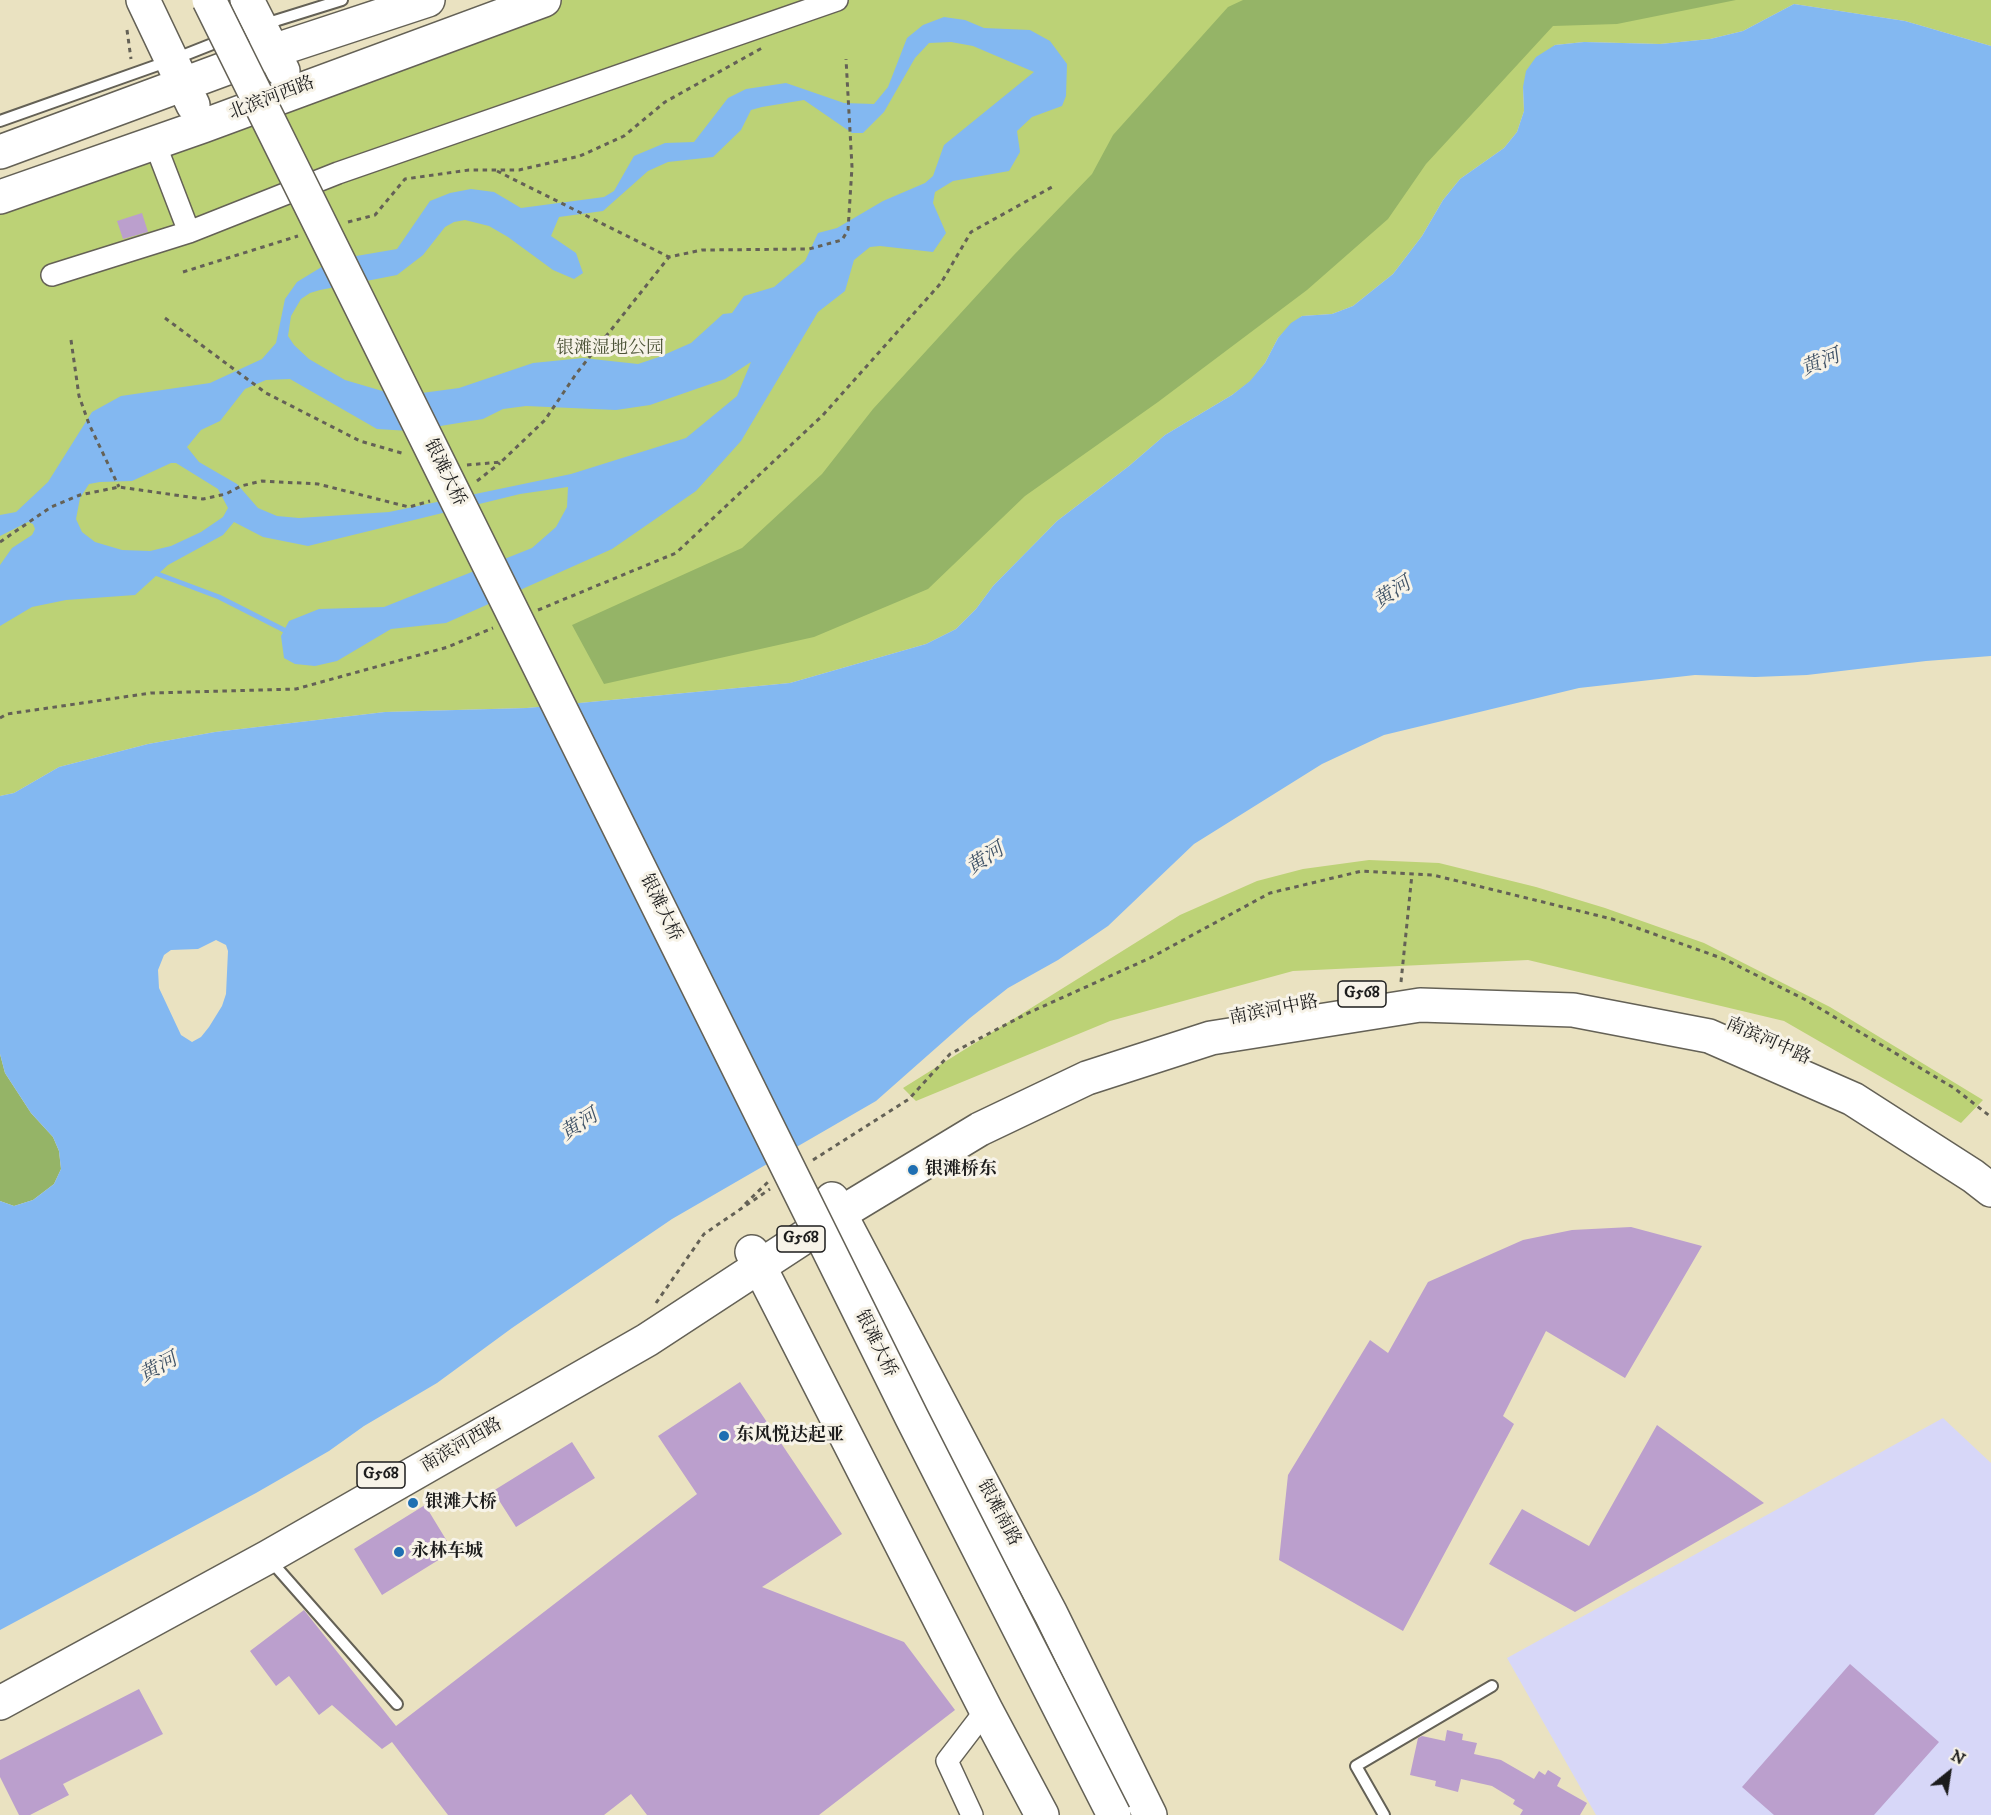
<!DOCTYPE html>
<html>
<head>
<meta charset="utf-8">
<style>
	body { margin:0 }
	#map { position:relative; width:1991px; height:1815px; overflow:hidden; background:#eae2c1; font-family:"IM FELL DW Pica",serif }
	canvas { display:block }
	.north { position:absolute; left:1919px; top:1743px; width:60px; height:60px; -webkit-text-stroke:4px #f7f3e8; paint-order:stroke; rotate:30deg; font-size:16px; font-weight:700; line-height:24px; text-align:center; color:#1c1c1c }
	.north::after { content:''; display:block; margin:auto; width:21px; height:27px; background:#1c1c1c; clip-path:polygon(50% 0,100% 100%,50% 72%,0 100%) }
</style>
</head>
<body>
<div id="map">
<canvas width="1991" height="1815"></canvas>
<div class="north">N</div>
</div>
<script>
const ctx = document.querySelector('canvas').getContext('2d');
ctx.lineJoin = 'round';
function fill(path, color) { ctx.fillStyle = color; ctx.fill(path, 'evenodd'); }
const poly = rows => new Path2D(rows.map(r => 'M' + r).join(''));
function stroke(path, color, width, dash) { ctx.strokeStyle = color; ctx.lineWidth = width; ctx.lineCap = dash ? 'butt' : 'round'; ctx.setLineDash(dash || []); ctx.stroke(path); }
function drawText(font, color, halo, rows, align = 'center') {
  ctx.font = font + ' "IM FELL DW Pica","Noto Serif SC",serif'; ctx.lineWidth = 6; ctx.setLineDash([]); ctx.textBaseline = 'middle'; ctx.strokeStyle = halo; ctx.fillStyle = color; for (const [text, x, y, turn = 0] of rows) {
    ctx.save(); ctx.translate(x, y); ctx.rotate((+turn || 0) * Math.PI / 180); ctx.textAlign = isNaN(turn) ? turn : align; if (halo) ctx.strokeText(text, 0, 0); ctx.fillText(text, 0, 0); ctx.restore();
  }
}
fill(poly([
	[1943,1418,1991,1463,1991,1815,1596,1815,1507,1658]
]), '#d7d7f8');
fill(poly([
	[544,0,1991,0,1991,46,1905,21,1794,4,1743,31,1710,39,1660,44,1584,42,1555,45,1523,87,1524,111,1517,132,1504,148,1460,179,1443,200,1422,236,1393,274,1353,306,1332,314,1302,316,1278,338,1265,363,1251,381,1232,395,1165,435,1129,466,1057,521,993,586,976,609,956,629,926,644,790,683,527,708,385,712,215,732,148,744,59,767,14,793,0,796,0,197],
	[1369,860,1439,863,1536,887,1605,908,1704,943,1830,1007,1983,1100,1961,1123,1784,1021,1528,960,1293,971,1110,1021,916,1101,903,1088,1180,915,1257,881,1303,869]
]), '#bcd276');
fill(poly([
	[1243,0,1736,0,1617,24,1553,26,1426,164,1388,219,1307,290,1158,402,1025,496,928,589,814,637,604,684,572,625,742,548,822,474,873,409,1013,256,1092,174,1113,135,1228,7],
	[0,1054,5,1073,31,1113,53,1137,59,1151,61,1169,54,1184,33,1200,14,1206,0,1201]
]), '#95b467');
fill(poly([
	[1794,4,1905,21,1991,46,1991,656,1926,661,1807,675,1755,677,1695,675,1579,688,1384,735,1322,764,1194,844,1108,926,1058,960,1008,988,970,1018,876,1101,672,1219,512,1328,437,1383,364,1426,329,1451,256,1493,0,1630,0,1201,14,1206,33,1200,54,1184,61,1169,59,1151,53,1137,31,1113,5,1073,0,1054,0,796,14,793,59,767,148,744,215,732,385,712,527,708,790,683,926,644,956,629,976,609,993,586,1057,521,1129,466,1165,435,1232,395,1250,381,1265,363,1278,338,1291,323,1302,316,1332,314,1353,306,1393,274,1422,236,1443,200,1460,179,1504,148,1517,132,1524,111,1523,87,1526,71,1536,57,1555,45,1584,42,1660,44,1710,39,1743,31],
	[216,940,226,945,228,951,226,994,222,1006,209,1027,201,1037,192,1042,181,1035,159,988,158,970,164,955,171,950,198,949],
	[944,17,965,20,984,28,1030,30,1050,41,1067,64,1066,96,1062,106,1032,117,1017,131,1020,152,1009,171,953,181,935,192,933,203,946,233,933,252,880,246,870,247,854,260,845,291,818,312,741,441,696,491,612,549,446,623,391,629,337,661,315,666,295,664,284,658,281,636,289,621,319,609,384,607,532,548,556,527,567,507,568,487,520,494,308,546,263,537,234,522,223,535,168,565,135,595,66,600,32,607,0,626,0,565,12,548,32,535,35,529,33,524,28,522,0,536,0,515,16,512,48,482,92,412,121,396,210,383,262,359,276,343,285,299,297,282,333,260,397,249,430,201,450,193,471,189,494,192,521,208,604,197,614,191,634,156,665,143,694,142,728,98,746,89,786,83,844,103,874,104,888,87,907,38,923,25],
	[951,42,973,46,1034,72,944,145,933,176,925,183,883,201,837,228,818,233,805,261,774,287,744,296,732,313,723,314,691,343,659,357,638,364,583,358,533,363,459,388,407,395,396,395,345,380,309,359,294,345,288,336,291,316,301,299,310,293,320,290,397,275,423,255,445,227,454,222,465,220,489,226,508,237,553,270,574,279,583,273,576,253,551,236,559,217,603,211,648,171,668,162,713,157,741,130,751,110,762,107,804,100,852,133,863,133,884,112,915,58,929,43],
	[751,362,737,396,686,438,571,474,389,512,299,518,277,516,258,508,237,484,199,462,187,447,201,430,220,421,245,389,266,380,290,379,377,429,410,431,483,419,503,409,526,406,616,410,650,405,725,379],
	[171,463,176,463,218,489,228,508,223,517,201,532,171,546,150,551,122,550,95,542,82,532,76,519,80,498,89,484,100,482,132,481]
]), '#83b8f1');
stroke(poly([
	[155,573,219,597,284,630]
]), '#83b8f1', 5);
fill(poly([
	[142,213,148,232,123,239,117,221],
	[1631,1227,1702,1246,1625,1378,1546,1331,1503,1416,1514,1424,1403,1631,1279,1560,1288,1475,1370,1340,1388,1353,1428,1282,1523,1240,1572,1230],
	[740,1382,842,1534,762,1587,904,1642,955,1710,819,1815,647,1815,631,1794,604,1815,448,1815,392,1742,382,1749,332,1705,319,1715,289,1676,276,1686,250,1651,304,1610,396,1726,697,1494,658,1436],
	[1657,1425,1764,1503,1575,1612,1489,1564,1522,1509,1589,1546],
	[572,1442,595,1478,516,1527,493,1491],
	[425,1505,453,1551,382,1595,354,1549],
	[1850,1664,1939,1742,1874,1815,1774,1815,1742,1787],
	[139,1689,163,1734,63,1784,69,1795,30,1815,19,1815,0,1777,0,1760],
	[1447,1730,1463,1734,1462,1740,1477,1743,1474,1754,1501,1760,1534,1779,1539,1771,1545,1775,1548,1770,1561,1778,1557,1786,1587,1803,1580,1815,1520,1815,1523,1810,1513,1804,1515,1800,1492,1786,1461,1779,1458,1792,1435,1786,1436,1781,1410,1775,1418,1738,1422,1736,1445,1741]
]), '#bb9fcd');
const lane = poly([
	[265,24,342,0],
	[0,121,172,60,225,39],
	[270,1560,397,1704],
	[1384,1815,1356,1766,1492,1686]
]);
const street = poly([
	[154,141,189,232],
	[52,275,189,232,338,173,837,0],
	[972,1815,947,1761,986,1710]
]);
const primary = poly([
	[143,0,193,105],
	[247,0,283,71],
	[0,152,273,51,428,0],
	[0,197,203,126,544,0],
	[832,1199,1051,1614,1150,1815],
	[752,1252,986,1710,1042,1815]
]);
const highway = poly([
	[0,1703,268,1557,647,1340,841,1213,980,1129,1087,1078,1211,1038,1420,1005,1573,1010,1709,1036,1853,1099,1973,1176,1991,1190]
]);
stroke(lane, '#646156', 14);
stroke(street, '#646156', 24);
stroke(primary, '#646156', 36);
stroke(highway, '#646156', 36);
stroke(poly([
	[127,30,131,59],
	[497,171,669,257],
	[348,222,375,215,405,179,469,170,519,170,580,156,624,136,665,102,762,48],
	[183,272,298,236],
	[71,340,79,396,89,424,119,487],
	[538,610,676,553,823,415,941,283,971,232,1052,187],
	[0,718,7,714,151,693,296,689,448,647,493,628],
	[1401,982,1412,874],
	[813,1160,909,1099,950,1054,1026,1014,1150,958,1270,893,1362,871,1433,875,1612,919,1724,959,1804,999,1954,1088,1991,1117],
	[745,1204,768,1182],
	[656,1303,704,1234,770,1189]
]), '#646156', 3, [4.5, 4.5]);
stroke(lane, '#fff', 10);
stroke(street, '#fff', 21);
stroke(primary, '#fff', 33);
stroke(highway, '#fff', 33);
const primaryBridge = poly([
	[209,0,912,1418,1114,1815]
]);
stroke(primaryBridge, '#646156', 36, []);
stroke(poly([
	[165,318,266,393,360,441,405,454],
	[467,465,501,462,545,420,576,374,669,257,702,250,809,249,842,240,848,230,852,167,846,59],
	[477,481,500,463],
	[0,542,51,507,80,495,119,487,203,499,226,494,241,486,262,481,318,484,409,507,430,501]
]), '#646156', 3, [4.5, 4.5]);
stroke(primaryBridge, '#fff', 33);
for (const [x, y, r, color] of [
	[913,1170,6,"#1f6fb2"],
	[724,1436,6,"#1f6fb2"],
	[413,1503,6,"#1f6fb2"],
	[399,1552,6,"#1f6fb2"]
]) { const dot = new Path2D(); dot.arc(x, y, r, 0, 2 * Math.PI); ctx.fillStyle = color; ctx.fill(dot); stroke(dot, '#f7f3e8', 2); }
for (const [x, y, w] of [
	[1362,994,48],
	[801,1239,48],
	[381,1475,48]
]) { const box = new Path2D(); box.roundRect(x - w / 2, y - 13, w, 26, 4.5); ctx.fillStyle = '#f7f3e8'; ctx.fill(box); stroke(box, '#1c1c1c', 1.5); }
drawText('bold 16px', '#1c1c1c', null, [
	["G568",1362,994],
	["G568",801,1239],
	["G568",381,1475]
]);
drawText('18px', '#1c1c1c', '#f7f3e8', [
	["北滨河西路",272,99,-21],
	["银滩大桥",444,473,64],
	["银滩大桥",660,908,64],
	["南滨河中路",1274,1011,-11],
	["南滨河中路",1768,1042,24],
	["银滩大桥",875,1344,64],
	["南滨河西路",462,1446,-30],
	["银滩南路",998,1513,62]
]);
drawText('18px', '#4c5337', '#f7f3e8', [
	["银滩湿地公园",610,349]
]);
drawText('bold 18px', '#1c1c1c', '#f7f3e8', [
	["银滩桥东",925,1170],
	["东风悦达起亚",736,1436],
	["银滩大桥",425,1503],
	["永林车城",411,1552]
], 'left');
drawText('italic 20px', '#405367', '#f7f3e8', [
	["黄河",1821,364,-22],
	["黄河",1393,594,-33],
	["黄河",986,860,-33],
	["黄河",580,1126,-33],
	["黄河",159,1369,-29]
]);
</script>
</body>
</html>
